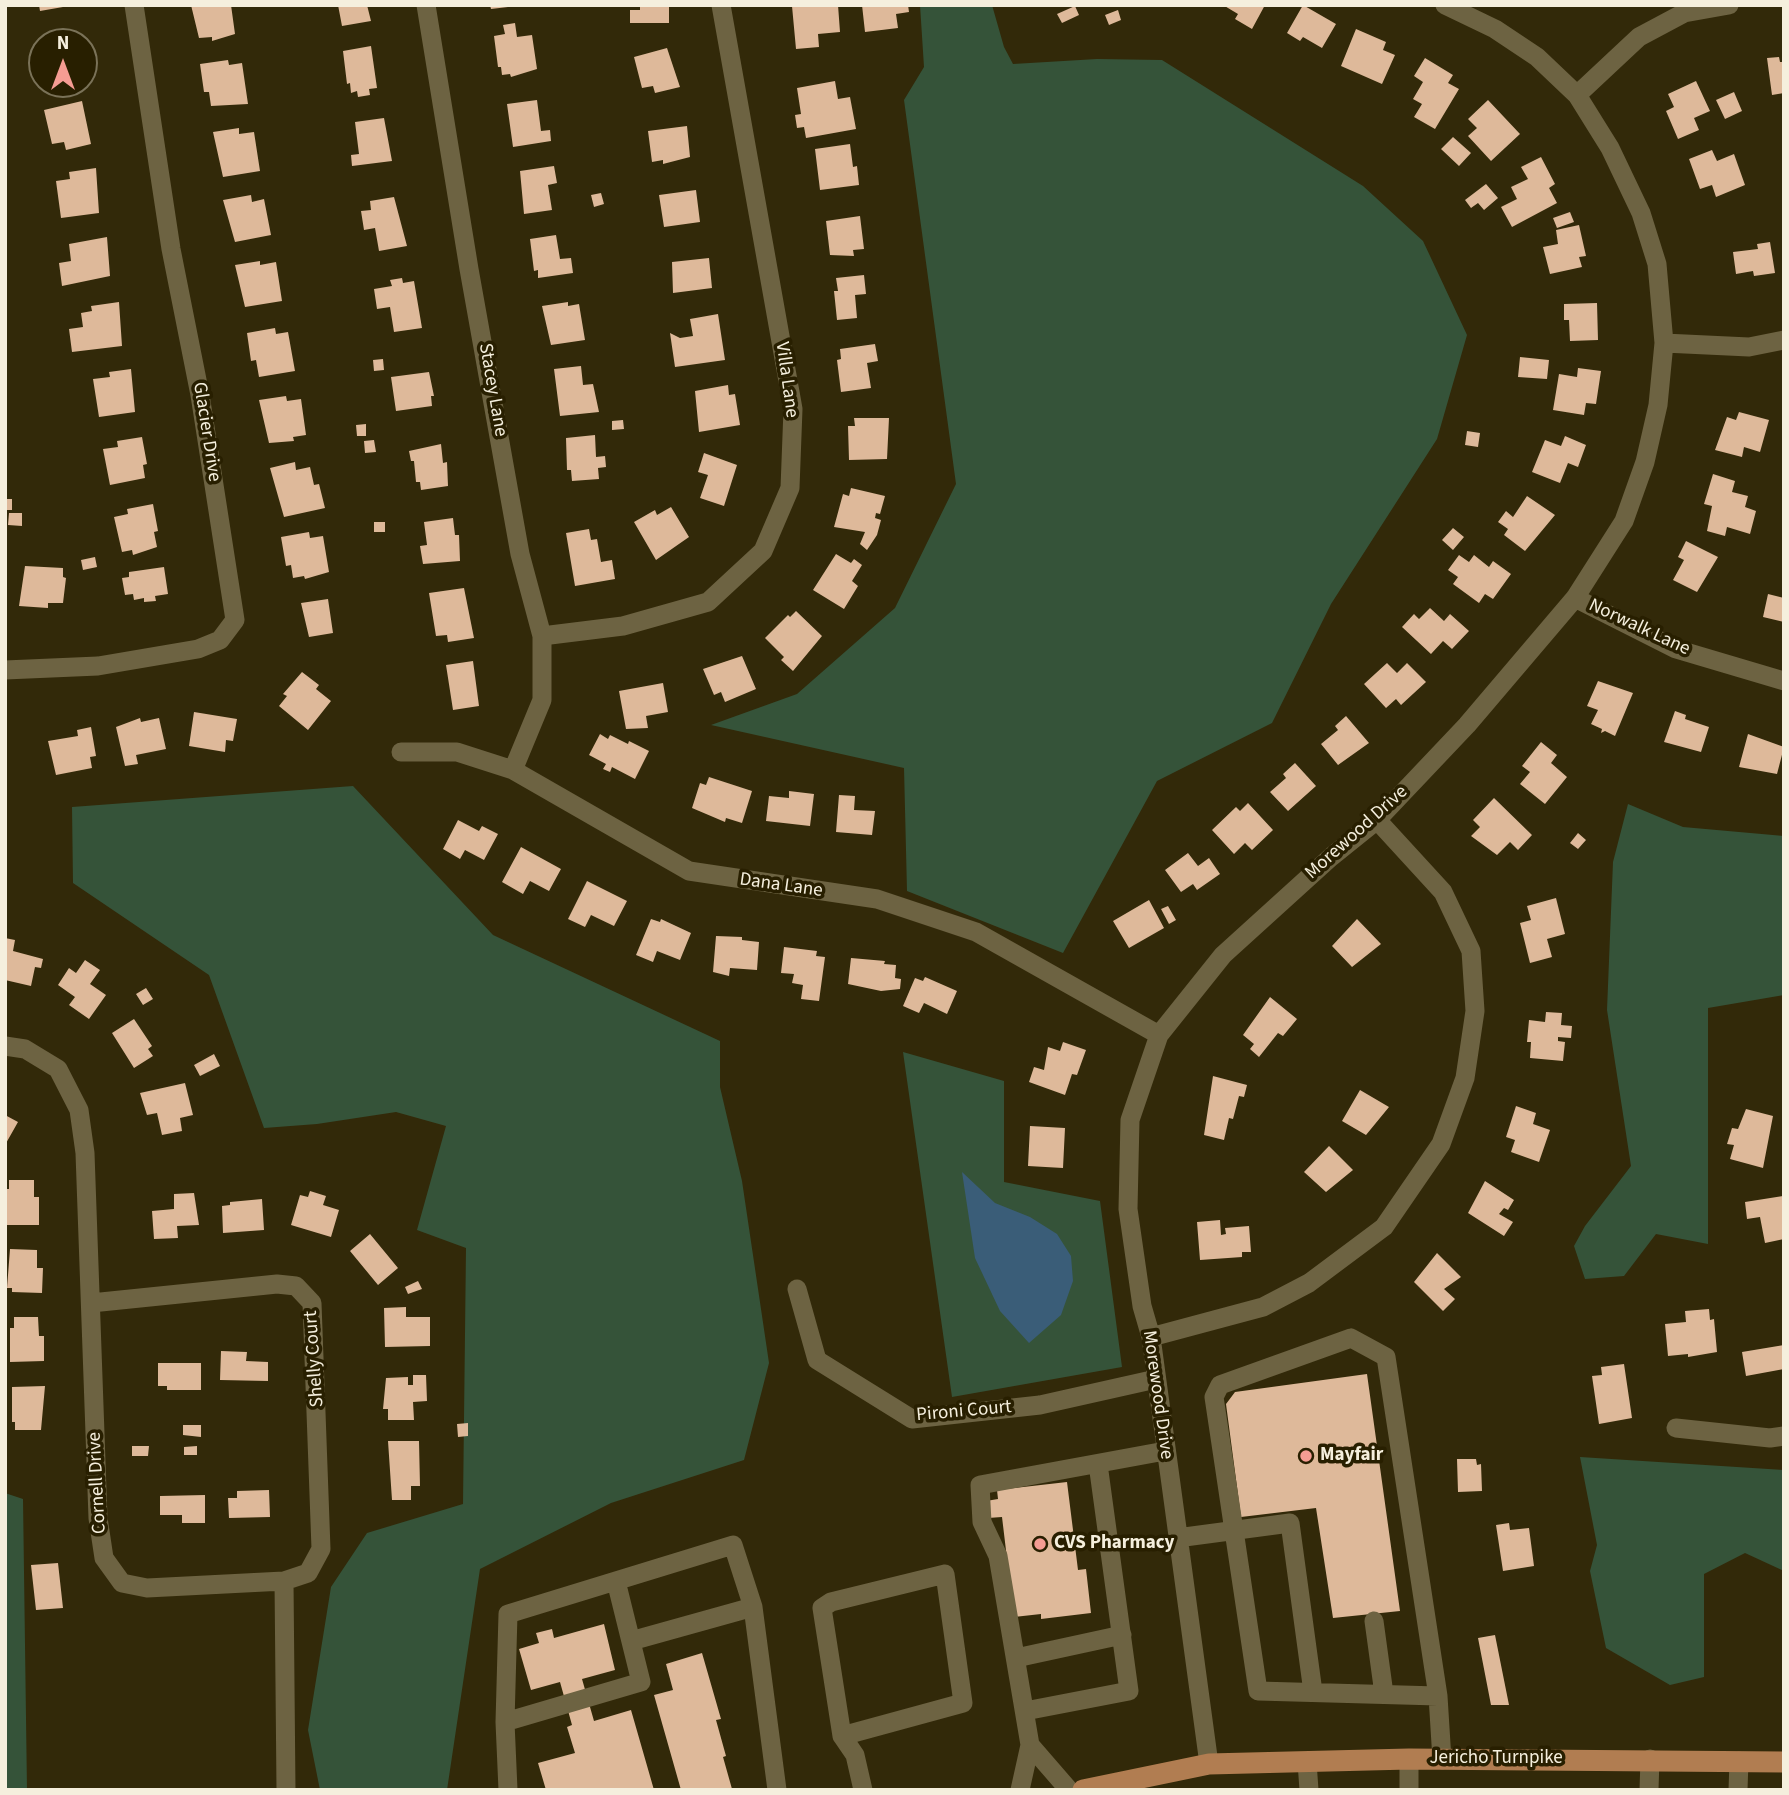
<!DOCTYPE html>
<html>
<head>
<meta charset="utf-8">
<style>
	body { margin:0 }
	#map { position:relative; width:1789px; height:1795px; overflow:hidden; background:#322909; font-family:"Source Sans 3",sans-serif }
	canvas { display:block }
	.frame { position:absolute; inset:0; border:7px solid #f5efdd; pointer-events:none }
	.north { position:absolute; left:28px; top:28px; width:70px; height:70px; box-sizing:border-box; background:#281f00; border:2px solid #7a7258; border-radius:50%; rotate:0deg; font-size:19px; font-weight:700; line-height:28px; text-align:center; color:#f5efdd }
	.north::after { content:''; display:block; margin:auto; width:24px; height:32px; background:#f59c93; clip-path:polygon(50% 0,100% 100%,50% 72%,0 100%) }
</style>
</head>
<body>
<div id="map">
<canvas width="1789" height="1795"></canvas>
<div class="frame"></div>
<div class="north">N</div>
</div>
<script>
const ctx = document.querySelector('canvas').getContext('2d');
ctx.lineJoin = 'round';
function fill(path, color) { ctx.fillStyle = color; ctx.fill(path, 'evenodd'); }
const poly = rows => new Path2D(rows.map(r => 'M' + r).join(''));
function stroke(path, color, width, dash) { ctx.strokeStyle = color; ctx.lineWidth = width; ctx.lineCap = dash ? 'butt' : 'round'; ctx.setLineDash(dash || []); ctx.stroke(path); }
function drawText(font, color, halo, rows, align = 'center') {
  ctx.font = font + ' "Source Sans 3",sans-serif'; ctx.lineWidth = 7; ctx.setLineDash([]); ctx.textBaseline = 'middle'; ctx.strokeStyle = halo; ctx.fillStyle = color; for (const [text, x, y, turn = 0] of rows) {
    ctx.save(); ctx.translate(x, y); ctx.rotate((+turn || 0) * Math.PI / 180); ctx.textAlign = isNaN(turn) ? turn : align; if (halo) ctx.strokeText(text, 0, 0); ctx.fillText(text, 0, 0); ctx.restore();
  }
}
fill(poly([
	[920,5,992,5,1004,47,1013,64,1097,59,1162,60,1363,186,1423,241,1467,335,1437,439,1331,604,1272,723,1157,781,1063,953,907,891,904,768,711,725,797,694,895,608,956,484,904,100,924,67],
	[353,786,493,935,720,1041,720,1087,742,1181,769,1363,744,1460,611,1503,480,1569,447,1790,320,1790,308,1730,331,1587,367,1533,463,1504,466,1248,417,1230,446,1126,396,1112,317,1124,264,1128,209,975,73,883,72,807],
	[1628,804,1683,827,1784,836,1784,995,1708,1008,1708,1244,1656,1234,1624,1276,1585,1279,1574,1246,1585,1226,1631,1166,1607,1010,1613,862],
	[903,1052,1004,1081,1004,1182,1100,1201,1122,1367,952,1397],
	[1580,1457,1784,1470,1784,1571,1745,1553,1704,1574,1704,1677,1670,1685,1606,1648,1590,1571,1597,1545],
	[5,1493,23,1499,27,1790,5,1790]
]), '#355339');
fill(poly([
	[962,1172,995,1203,1030,1217,1057,1234,1071,1256,1073,1281,1061,1315,1029,1343,1000,1311,975,1258]
]), '#3a5d78');
fill(poly([
	[39,5,62,5,63,7,40,11],
	[191,5,231,5,235,34,212,41,212,37,199,38],
	[338,5,367,5,371,21,342,26],
	[490,5,508,5,508,7,491,9],
	[640,5,669,5,669,23,630,23,630,10,640,10],
	[838,5,840,32,818,34,819,47,796,49,792,6],
	[862,5,908,5,909,12,896,14,898,28,865,32],
	[1223,5,1265,5,1252,29,1235,19,1238,14],
	[1303,5,1336,24,1322,48,1303,37,1300,41,1287,33],
	[1075,6,1079,15,1062,23,1057,14],
	[1118,10,1121,20,1109,25,1105,15],
	[515,23,517,37,532,35,537,69,511,77,510,74,502,75,501,67,498,67,494,36,505,34,503,25],
	[1356,29,1386,42,1383,50,1395,55,1382,84,1341,66],
	[72,32,74,42,46,42,45,36],
	[42,43,42,79,39,79,37,71,30,72,29,65,36,64,33,45],
	[371,46,377,88,369,89,370,95,358,97,357,91,351,93,350,83,347,84,343,51],
	[667,48,680,87,655,93,653,86,642,88,634,57],
	[1779,57,1780,62,1784,62,1784,93,1772,95,1767,58],
	[1425,58,1453,75,1448,83,1459,89,1435,129,1414,117,1422,104,1413,99,1423,82,1414,76],
	[228,60,229,65,242,63,248,104,211,106,209,92,204,92,200,64],
	[835,81,838,99,850,97,856,129,806,138,804,127,797,128,795,115,801,114,797,88],
	[1696,81,1710,111,1694,118,1699,130,1678,139,1666,111,1674,107,1668,94],
	[1734,92,1742,111,1725,119,1716,100],
	[537,100,541,131,550,130,551,141,513,147,507,104],
	[1488,100,1520,134,1491,161,1468,136,1477,128,1468,119],
	[82,101,91,144,66,150,64,142,52,144,44,110],
	[384,118,392,161,352,166,351,155,359,154,355,122],
	[687,126,690,157,663,164,663,160,652,162,648,131],
	[239,128,239,134,254,132,260,171,223,177,213,132],
	[1453,137,1471,153,1459,166,1441,149],
	[850,144,853,167,857,166,859,185,820,190,815,149],
	[1712,150,1717,161,1734,154,1745,185,1716,197,1712,185,1700,189,1689,159],
	[1541,157,1555,184,1549,188,1557,203,1512,227,1501,207,1517,199,1511,187,1528,179,1521,167],
	[554,166,557,183,548,185,552,210,524,214,520,171],
	[96,168,99,213,61,218,56,181,70,179,69,172],
	[1486,184,1498,198,1484,210,1478,203,1471,208,1465,200],
	[696,190,700,222,664,227,659,195],
	[601,193,604,204,594,207,591,195],
	[251,195,252,202,264,199,271,235,235,242,223,200],
	[394,197,407,246,379,251,375,228,364,230,361,211,371,210,370,201],
	[1570,212,1574,222,1557,228,1553,218],
	[860,216,864,249,853,250,854,256,830,255,826,221],
	[1579,225,1586,256,1579,257,1582,267,1550,274,1543,247,1558,244,1556,230],
	[556,235,560,259,571,258,573,273,538,278,538,270,534,271,530,239],
	[107,237,110,276,62,286,59,263,71,261,69,244],
	[1770,242,1775,273,1754,276,1753,271,1736,274,1733,252,1758,249,1757,244],
	[709,258,712,288,673,293,672,262],
	[260,261,260,265,276,262,282,301,245,307,235,265],
	[864,275,866,294,855,295,857,318,837,320,834,291,838,291,836,278],
	[402,278,403,283,414,281,422,328,394,332,390,307,377,309,374,289,392,286,390,280],
	[119,302,122,346,72,352,69,329,83,327,81,313,92,311,91,306],
	[568,302,568,306,579,304,585,340,551,345,542,306],
	[1597,303,1598,340,1570,341,1569,320,1564,320,1564,304],
	[718,314,725,360,675,367,670,333,680,338,693,336,690,319],
	[275,328,276,334,288,332,295,371,259,377,256,360,251,361,247,333],
	[875,344,878,361,867,363,871,388,841,392,837,360,841,359,840,349],
	[1520,357,1549,360,1547,379,1518,377],
	[383,359,384,370,374,371,373,360],
	[581,366,583,385,593,384,599,412,560,416,554,369],
	[1578,368,1601,371,1596,404,1586,403,1584,415,1553,410,1559,374,1577,377],
	[131,369,135,412,99,417,93,379,110,377,109,372],
	[429,372,434,396,431,396,432,406,396,411,391,377],
	[728,385,729,395,735,394,740,425,699,432,695,391],
	[286,396,287,401,301,399,306,435,293,437,294,441,269,443,259,400],
	[1739,412,1769,420,1760,452,1744,447,1742,457,1715,450,1727,417,1736,420],
	[854,418,889,418,887,459,849,460,848,426,855,426],
	[623,420,624,429,612,430,612,421],
	[366,424,366,436,357,436,356,425],
	[1467,431,1480,433,1478,447,1465,445],
	[595,435,596,457,605,456,606,467,598,468,599,479,572,481,571,470,567,470,566,438],
	[1565,436,1586,445,1578,467,1568,463,1560,483,1532,472,1545,440,1561,446],
	[142,437,147,464,143,465,145,478,110,485,103,449,118,447,117,441],
	[374,440,376,452,365,453,364,441],
	[441,444,443,463,447,462,448,486,421,490,420,482,416,482,414,461,411,461,409,451],
	[704,453,737,465,724,506,700,498,708,475,698,472],
	[295,462,296,470,310,467,314,485,319,484,325,508,284,517,270,468],
	[1713,474,1735,481,1732,492,1748,496,1745,507,1756,511,1750,534,1727,527,1725,536,1707,531,1712,506,1704,504],
	[851,488,885,496,880,514,876,513,875,518,881,520,877,535,867,550,860,544,865,532,834,527,843,494,849,496],
	[1527,496,1555,515,1525,551,1504,535,1508,529,1498,522,1506,511,1513,517],
	[5,499,12,499,12,510,5,510],
	[153,504,158,531,154,532,157,547,133,555,132,550,122,552,114,517,128,514,127,509],
	[671,507,689,537,656,560,634,522,655,510,657,515],
	[9,513,22,513,22,526,8,525],
	[453,518,455,535,459,535,460,561,423,564,420,546,427,545,424,522],
	[374,522,385,522,385,532,374,532],
	[1453,528,1464,537,1453,550,1442,540],
	[589,529,591,540,597,539,601,562,612,560,615,579,575,586,566,533],
	[309,532,310,538,323,536,329,572,305,579,304,576,293,578,291,565,286,566,281,537],
	[1686,541,1718,557,1697,592,1673,580,1684,560,1678,557],
	[836,554,851,563,854,559,862,565,852,581,858,586,844,609,813,590],
	[1459,555,1469,562,1474,555,1489,567,1493,561,1511,574,1493,599,1485,594,1479,603,1453,584,1458,577,1448,570],
	[95,557,97,567,83,570,81,560],
	[25,566,63,568,63,577,66,578,63,603,48,603,48,608,19,606],
	[164,567,168,594,155,596,156,601,144,602,144,598,134,600,133,594,125,595,122,578,129,577,129,572],
	[464,588,474,638,448,642,447,635,436,636,429,593],
	[1768,594,1784,598,1784,622,1763,617],
	[328,599,333,633,309,637,301,603],
	[1430,608,1444,621,1450,614,1469,631,1452,649,1443,641,1431,654,1402,627,1414,614,1419,619],
	[796,611,822,636,793,671,781,660,784,657,765,638,788,615,790,617],
	[742,656,756,689,725,702,721,692,714,695,703,669],
	[473,661,479,706,453,710,446,665],
	[1387,663,1397,673,1407,663,1426,682,1401,705,1396,699,1386,708,1364,684],
	[302,672,319,685,316,689,331,701,308,730,279,706,287,696,283,694],
	[1598,681,1633,693,1615,736,1605,731,1601,733,1602,729,1591,724,1598,710,1587,706],
	[663,683,668,712,646,716,648,728,626,729,619,691],
	[1675,711,1686,715,1685,719,1709,727,1701,752,1664,742],
	[194,712,237,719,233,741,226,740,225,752,189,746],
	[1346,716,1369,743,1338,765,1321,744,1338,730,1335,726],
	[140,718,141,722,159,718,166,749,136,755,138,764,125,766,116,727],
	[91,727,96,756,90,757,92,768,56,775,48,741,78,736,77,730],
	[600,734,608,739,610,735,628,744,629,741,649,751,635,779,612,767,610,772,603,769,606,764,589,755],
	[1748,734,1784,747,1777,774,1739,767],
	[1541,742,1557,755,1551,763,1567,777,1545,804,1520,784,1530,772,1522,766],
	[1295,763,1316,786,1288,811,1270,792,1286,778,1283,774],
	[709,777,752,791,742,823,726,818,725,822,692,808,700,783,706,785],
	[789,791,814,794,810,826,766,821,769,796,789,798],
	[839,795,855,796,854,810,875,811,872,835,836,832],
	[1494,798,1532,835,1518,850,1510,842,1497,855,1471,836,1480,827,1473,820],
	[1248,803,1273,830,1252,850,1245,843,1234,854,1212,830,1236,807,1240,811],
	[458,820,479,831,482,826,498,834,484,860,465,850,460,859,443,849],
	[1578,833,1586,840,1578,849,1570,843],
	[521,847,561,869,549,891,530,881,523,894,502,882],
	[1188,853,1198,866,1209,858,1220,874,1197,890,1193,884,1181,892,1165,870],
	[587,881,627,901,614,926,591,915,585,927,568,919],
	[1556,898,1565,934,1547,939,1552,957,1530,963,1520,923,1531,920,1527,906],
	[1149,900,1164,928,1129,948,1113,921],
	[1168,906,1176,920,1169,924,1161,909],
	[651,919,660,922,661,919,691,933,680,960,657,951,653,962,636,955],
	[1357,919,1381,944,1352,967,1332,946],
	[716,936,742,937,742,940,759,942,757,970,730,968,729,976,713,972],
	[5,938,15,940,13,951,43,959,41,968,35,967,31,986,5,980],
	[784,947,817,951,816,956,825,957,819,1001,801,999,803,985,792,983,794,974,781,973],
	[851,958,885,961,884,964,896,965,895,978,901,979,900,989,881,991,848,984],
	[85,960,100,970,90,984,106,995,89,1019,69,1005,75,997,58,985,69,968,76,973],
	[925,977,957,991,947,1014,924,1003,919,1013,903,1006,915,978,923,981],
	[146,988,153,999,143,1005,136,994],
	[1270,997,1297,1019,1283,1036,1278,1033,1259,1057,1250,1049,1254,1044,1243,1035],
	[1546,1012,1562,1013,1561,1025,1572,1026,1571,1038,1558,1037,1558,1041,1565,1042,1563,1061,1530,1058,1531,1042,1527,1042,1529,1020,1545,1022],
	[134,1019,152,1046,148,1049,153,1056,134,1068,112,1033],
	[1063,1042,1086,1050,1077,1075,1072,1074,1065,1095,1029,1082,1034,1067,1044,1070,1048,1047,1060,1051],
	[214,1054,220,1066,200,1076,194,1065],
	[1213,1076,1247,1085,1244,1097,1239,1096,1233,1119,1229,1118,1224,1140,1204,1135],
	[185,1083,193,1115,180,1118,182,1131,162,1135,157,1113,147,1115,140,1093],
	[1360,1090,1389,1107,1366,1135,1342,1121],
	[1516,1106,1536,1113,1533,1124,1550,1130,1539,1162,1511,1152,1515,1140,1506,1137],
	[1746,1109,1773,1116,1763,1168,1730,1159,1734,1145,1727,1144,1732,1128,1738,1129],
	[5,1115,18,1122,5,1145],
	[1030,1126,1065,1128,1063,1168,1028,1166],
	[1329,1146,1353,1170,1326,1192,1304,1172],
	[9,1180,34,1180,34,1197,39,1197,39,1225,5,1225,5,1189,9,1189],
	[1485,1181,1514,1200,1508,1210,1504,1208,1499,1214,1513,1222,1504,1236,1468,1213],
	[310,1191,326,1196,323,1205,339,1210,331,1237,291,1225,300,1195,308,1197],
	[194,1193,199,1225,177,1226,178,1238,154,1239,152,1211,174,1209,174,1194],
	[1783,1196,1784,1239,1765,1243,1760,1217,1747,1219,1745,1202],
	[262,1199,264,1230,223,1233,222,1206,230,1205,230,1202],
	[1220,1220,1221,1235,1226,1234,1225,1228,1249,1226,1251,1252,1242,1252,1242,1257,1200,1260,1197,1222],
	[370,1234,398,1268,378,1285,350,1251],
	[10,1249,37,1250,37,1268,43,1268,42,1293,12,1292,12,1288,7,1288],
	[1437,1253,1461,1277,1444,1289,1455,1299,1443,1311,1414,1282],
	[418,1281,422,1289,408,1294,405,1287],
	[406,1307,406,1317,430,1317,430,1346,385,1347,384,1308],
	[1709,1309,1710,1320,1714,1319,1717,1352,1688,1357,1688,1354,1668,1356,1665,1324,1686,1322,1685,1311],
	[14,1317,38,1317,39,1336,44,1336,44,1361,10,1362,10,1328,14,1328],
	[1784,1345,1784,1369,1746,1376,1742,1352],
	[221,1351,247,1352,246,1361,268,1362,268,1381,220,1380],
	[158,1363,201,1363,201,1390,167,1390,167,1386,158,1386],
	[1624,1364,1632,1418,1599,1424,1592,1376,1602,1375,1601,1367],
	[1367,1374,1400,1611,1333,1618,1316,1508,1241,1517,1226,1404,1235,1392],
	[413,1375,426,1375,427,1401,413,1402,414,1420,388,1420,388,1409,383,1409,386,1378,408,1377,408,1385,413,1385],
	[45,1386,41,1430,15,1430,15,1422,12,1422,12,1387],
	[468,1423,468,1436,458,1437,457,1424],
	[183,1425,201,1425,201,1437,183,1435],
	[388,1441,419,1441,420,1486,411,1486,411,1500,392,1500],
	[132,1446,149,1446,148,1456,132,1456],
	[197,1446,197,1455,184,1455,184,1447],
	[1457,1459,1476,1459,1477,1465,1481,1464,1482,1491,1458,1492],
	[1067,1482,1078,1570,1086,1569,1091,1613,1041,1619,1041,1614,1014,1617,1002,1517,988,1518,986,1501,998,1499,997,1490],
	[269,1490,270,1517,229,1518,228,1498,237,1498,237,1491],
	[205,1495,205,1523,182,1523,182,1515,160,1515,160,1496],
	[1509,1523,1510,1530,1529,1528,1534,1566,1503,1571,1496,1525],
	[58,1563,63,1608,36,1610,31,1565],
	[604,1624,615,1670,582,1679,594,1721,631,1710,654,1790,546,1790,538,1763,575,1753,567,1727,572,1725,560,1682,531,1690,519,1649,539,1643,536,1633,552,1629,554,1638],
	[1495,1635,1509,1705,1491,1705,1478,1638],
	[702,1653,721,1719,716,1720,726,1756,723,1757,732,1789,729,1790,681,1790,654,1695,673,1690,666,1664]
]), '#deb99a');
stroke(poly([
	[426,5,469,269,520,554,542,636,542,700,513,770],
	[1577,95,1639,37,1684,13,1729,5],
	[1664,343,1749,347,1784,340],
	[1575,598,1676,649,1784,681],
	[542,636,623,626,708,602,763,551,790,488,793,409,721,5],
	[5,670,98,666,198,649,220,640,235,620,200,395,171,249,134,5],
	[401,752,457,752,513,770,689,871,877,899,976,932,1159,1035],
	[5,1046,25,1049,58,1069,79,1110,85,1153,98,1518,104,1558,122,1583,147,1588,284,1581,308,1573,321,1549,312,1303,296,1286,277,1284,91,1303],
	[797,1289,817,1360,912,1419,1040,1405,1156,1379],
	[1151,1337,1263,1307,1309,1283,1384,1227,1441,1144,1465,1078,1475,1011,1471,951,1443,892,1377,820],
	[1351,1338,1386,1357,1438,1696,1258,1691,1214,1397,1220,1385,1351,1338],
	[1676,1428,1770,1438,1784,1436],
	[1177,1538,1290,1523,1313,1692],
	[284,1581,286,1790],
	[1374,1621,1384,1694],
	[631,1641,753,1607],
	[1016,1658,1122,1635],
	[1438,1696,1442,1760],
	[1025,1711,1129,1691,1098,1464],
	[505,1722,641,1682,616,1581],
	[842,1736,963,1703,945,1574,831,1602,822,1608,842,1736,855,1755,863,1790],
	[1030,1745,998,1556,982,1522,980,1485,1165,1451],
	[1307,1762,1309,1790],
	[1209,1764,1151,1337,1142,1306,1128,1209,1130,1120,1159,1035,1223,955,1331,857,1377,820,1467,725,1575,598,1624,521,1645,462,1658,405,1664,343,1657,264,1641,213,1610,148,1577,95,1537,57,1495,29,1445,5],
	[508,1790,505,1722,508,1614,733,1545,753,1607,777,1790],
	[1020,1790,1030,1745,1069,1790],
	[1409,1790,1409,1759],
	[1649,1790,1650,1759],
	[1738,1790,1739,1761]
]), '#6d6342', 19);
stroke(poly([
	[1083,1790,1209,1764,1409,1759,1784,1762]
]), '#b17d51', 21);
for (const [x, y, r, color] of [
	[1306,1456,7,"#f59c93"],
	[1040,1544,7,"#f59c93"]
]) { const dot = new Path2D(); dot.arc(x, y, r, 0, 2 * Math.PI); ctx.fillStyle = color; ctx.fill(dot); stroke(dot, '#281f00', 2.5); }
drawText('19px', '#f5efdd', '#281f00', [
	["Villa Lane",786,380,82],
	["Stacey Lane",492,390,80],
	["Glacier Drive",206,432,81],
	["Norwalk Lane",1639,628,25],
	["Morewood Drive",1357,833,-42],
	["Dana Lane",781,886,8],
	["Shelly Court",315,1359,-94],
	["Morewood Drive",1157,1395,82],
	["Pironi Court",964,1412,-5],
	["Cornell Drive",98,1483,-93],
	["Jericho Turnpike",1496,1759]
]);
drawText('bold 19px', '#f5efdd', '#281f00', [
	["Mayfair",1320,1456],
	["CVS Pharmacy",1054,1544]
], 'left');
</script>
</body>
</html>
